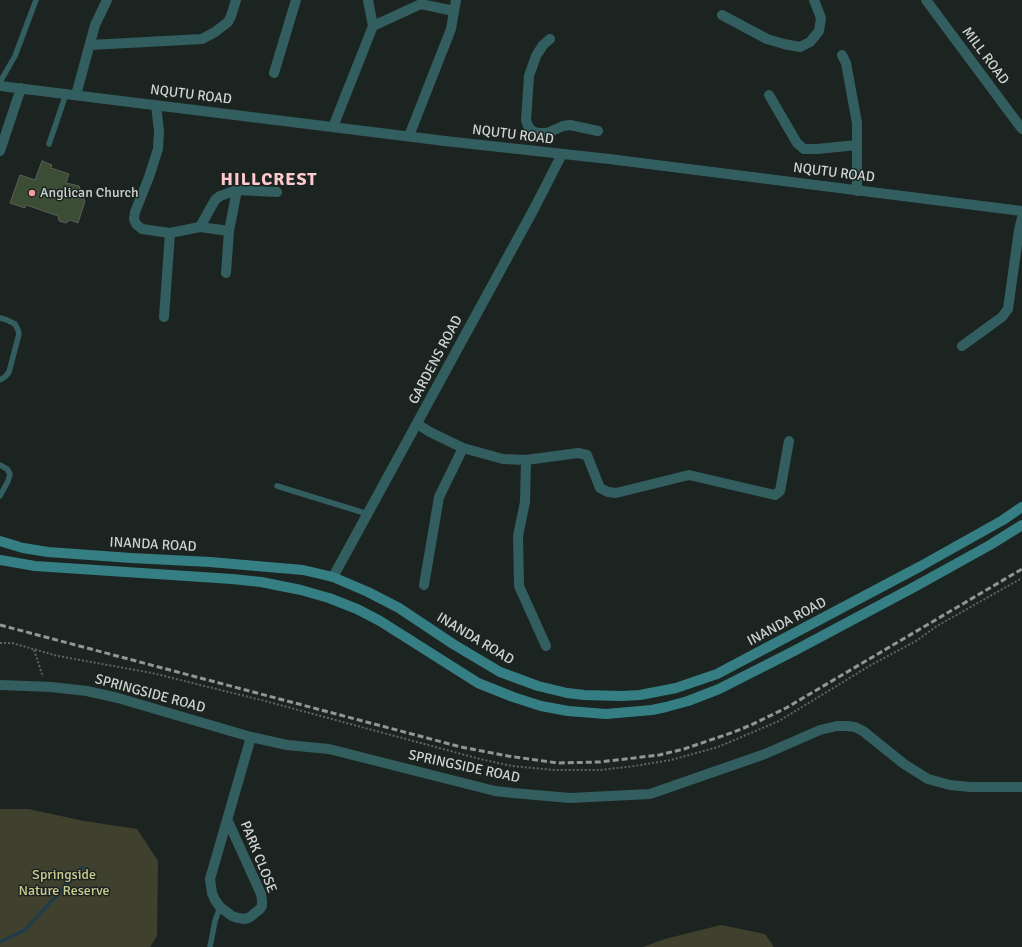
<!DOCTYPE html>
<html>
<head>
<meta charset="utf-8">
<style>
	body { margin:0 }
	canvas { display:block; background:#1c2421 }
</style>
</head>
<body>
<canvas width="1022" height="947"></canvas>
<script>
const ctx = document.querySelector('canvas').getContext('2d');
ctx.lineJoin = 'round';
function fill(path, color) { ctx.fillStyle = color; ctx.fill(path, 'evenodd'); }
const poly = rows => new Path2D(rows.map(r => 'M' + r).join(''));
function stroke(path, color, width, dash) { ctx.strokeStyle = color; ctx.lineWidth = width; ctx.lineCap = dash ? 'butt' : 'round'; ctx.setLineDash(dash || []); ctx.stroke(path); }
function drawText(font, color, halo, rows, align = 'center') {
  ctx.font = font + ' Signika,sans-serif'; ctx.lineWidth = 3; ctx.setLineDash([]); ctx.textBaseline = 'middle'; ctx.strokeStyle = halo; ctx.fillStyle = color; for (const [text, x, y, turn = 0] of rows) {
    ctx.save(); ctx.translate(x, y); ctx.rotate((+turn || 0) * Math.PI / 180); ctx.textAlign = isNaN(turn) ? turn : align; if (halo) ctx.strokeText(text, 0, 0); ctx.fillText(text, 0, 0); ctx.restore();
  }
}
fill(poly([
	[0,809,28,809,84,821,137,829,158,861,157,936,150,947,0,947],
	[721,925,765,934,774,947,643,947,665,939]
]), '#40402e');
stroke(poly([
	[0,942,25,930,83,867]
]), '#1c3d4d', 3);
const building = poly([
	[42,161,52,165,51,168,69,174,66,183,79,186,85,201,78,223,70,220,66,223,59,221,58,216,26,205,25,208,10,203,20,175,35,180,42,161]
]);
fill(building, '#3b4e35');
stroke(building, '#595d57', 1);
stroke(poly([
	[0,643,12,643,58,656,152,673,265,701,480,759,512,766,554,770,601,770,634,766,671,760,718,747,779,721,871,665,916,641,937,626,1022,578],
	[34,650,43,677]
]), '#5d6461', 2, [2, 2]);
stroke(poly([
	[0,82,15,56,36,0],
	[49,144,66,94],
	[0,318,7,320,15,324,18,330,19,334,9,372,5,377,0,380],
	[0,465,7,469,10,474,8,481,0,496],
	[277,486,368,514],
	[210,947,215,921,220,907]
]), '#325e60', 5.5);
stroke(poly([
	[926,0,1022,129],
	[722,15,767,39,784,44,800,47,810,42,819,31,821,18,814,0],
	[373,26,421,4,454,11],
	[550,39,543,45,536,56,529,76,526,120,528,126,532,131,538,133,547,133,563,126,570,125,598,131],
	[90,45,202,39,215,32,228,22,231,16,236,0],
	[842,55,846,63,857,123,857,191],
	[274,73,296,0],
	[0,86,445,141,609,159,1022,211],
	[76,95,95,25,107,0],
	[769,95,797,143,804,149,817,149,857,145],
	[156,105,159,131,158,149,149,177,135,212,134,219,136,224,142,229,170,233,164,317],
	[333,127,373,26,368,0],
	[409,136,451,29,456,0],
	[0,151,21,88],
	[200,227,215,200,220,196,237,190,277,192],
	[170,233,200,227,229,231],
	[226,273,229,231,237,190],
	[962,346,1002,317,1008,309,1019,230,1022,218],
	[417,424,430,432,463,448,503,459,526,460,578,453,587,455,600,488,608,492,616,493,689,475,775,495,780,491,789,441],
	[526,460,525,502,518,536,519,586,546,646],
	[333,577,535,207,562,154],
	[424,585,439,497,463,448],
	[0,685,51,687,87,691,118,698,251,737,287,745,329,749,495,791,513,793,570,798,650,794,765,754,820,730,837,726,847,726,855,727,863,731,904,764,928,779,950,785,970,787,1022,787],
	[227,819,261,894,262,900,262,906,260,909,250,917,245,919,238,918,232,916,220,907,215,900,212,893,210,879,251,737]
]), '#325e60', 10);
stroke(poly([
	[0,541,23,548,48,552,131,558,210,562,303,570,333,577,368,592,399,608,453,644,500,672,538,686,567,693,584,695,622,696,640,695,676,688,717,674,921,566,1003,520,1022,507],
	[0,560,35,566,232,579,261,582,301,590,329,598,357,609,380,621,478,683,513,697,541,706,568,711,606,714,652,710,666,707,688,701,719,689,794,651,916,586,990,545,1022,525]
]), '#357f84', 10);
stroke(poly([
	[0,625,461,747,508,756,558,763,600,762,659,755,684,749,734,732,751,725,786,708,1022,569]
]), '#909694', 3, [6, 3]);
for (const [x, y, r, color] of [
	[32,193,4,"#f49aa3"]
]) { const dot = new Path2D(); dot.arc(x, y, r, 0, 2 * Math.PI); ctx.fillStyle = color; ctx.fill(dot); stroke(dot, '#1c2421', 1.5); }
drawText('14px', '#cfd4d2', '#1c2421', [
	["MILL ROAD",985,56,53],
	["NQUTU ROAD",191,95,7],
	["NQUTU ROAD",513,135,7],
	["NQUTU ROAD",834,173,7],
	["GARDENS ROAD",436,360,-62],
	["INANDA ROAD",153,545,3],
	["INANDA ROAD",787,622,-28],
	["INANDA ROAD",475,639,31],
	["SPRINGSIDE ROAD",150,694,15],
	["SPRINGSIDE ROAD",464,767,12],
	["PARK CLOSE",258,857,68]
]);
drawText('14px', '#cfd4d2', '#1c2421', [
	["Anglican Church",40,193]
], 'left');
drawText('14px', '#cdcc90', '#1c2421', [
	["Springside",64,875],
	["Nature Reserve",64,891]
]);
ctx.letterSpacing = '1px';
drawText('bold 18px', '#ffcace', '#1c2421', [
	["HILLCREST",269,180]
]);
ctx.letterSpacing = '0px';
</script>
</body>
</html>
